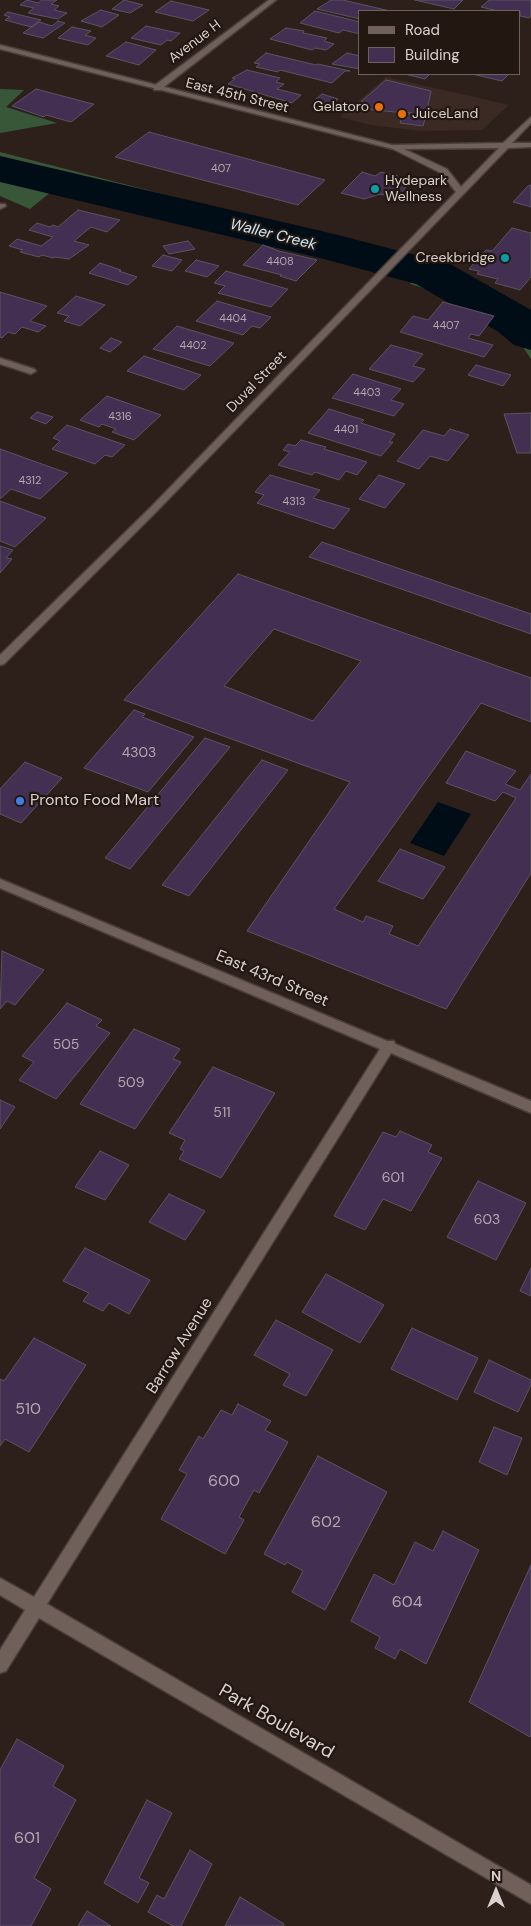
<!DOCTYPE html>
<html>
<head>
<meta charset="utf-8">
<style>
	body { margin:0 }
	#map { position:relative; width:531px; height:1926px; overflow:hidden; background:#2d201b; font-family:"DM Sans",sans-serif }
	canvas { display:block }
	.legend { position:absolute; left:358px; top:10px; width:162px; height:65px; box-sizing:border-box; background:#231712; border:1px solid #6c615d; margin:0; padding:6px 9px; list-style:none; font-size:15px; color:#dad1ce }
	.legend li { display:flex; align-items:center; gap:10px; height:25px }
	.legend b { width:25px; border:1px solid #6c615d }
	.north { position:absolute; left:471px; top:1866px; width:50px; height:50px; -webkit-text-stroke:4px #231712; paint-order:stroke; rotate:0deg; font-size:14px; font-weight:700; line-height:20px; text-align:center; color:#dad1ce }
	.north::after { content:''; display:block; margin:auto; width:18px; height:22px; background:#dad1ce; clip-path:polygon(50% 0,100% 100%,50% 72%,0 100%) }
</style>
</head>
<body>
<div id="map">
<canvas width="531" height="1926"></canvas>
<ul class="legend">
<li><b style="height:6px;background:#70605a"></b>Road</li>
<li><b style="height:14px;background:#422f51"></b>Building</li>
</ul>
<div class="north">N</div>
</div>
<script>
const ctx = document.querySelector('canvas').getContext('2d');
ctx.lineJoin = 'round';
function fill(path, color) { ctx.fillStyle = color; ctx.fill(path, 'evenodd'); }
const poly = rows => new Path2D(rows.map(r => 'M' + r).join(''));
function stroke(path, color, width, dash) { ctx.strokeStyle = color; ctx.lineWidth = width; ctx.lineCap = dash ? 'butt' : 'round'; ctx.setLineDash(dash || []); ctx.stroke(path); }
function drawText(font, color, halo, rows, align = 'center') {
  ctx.font = font + ' "DM Sans",sans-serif'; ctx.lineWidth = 4.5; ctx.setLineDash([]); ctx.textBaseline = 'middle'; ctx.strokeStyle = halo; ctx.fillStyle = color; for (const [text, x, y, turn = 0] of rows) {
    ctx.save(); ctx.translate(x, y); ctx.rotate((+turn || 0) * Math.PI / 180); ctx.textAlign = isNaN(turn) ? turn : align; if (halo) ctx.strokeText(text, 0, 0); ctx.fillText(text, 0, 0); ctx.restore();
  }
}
fill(poly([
	[386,77,509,105,482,130,420,131,370,125,340,117]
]), '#3b2924');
fill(poly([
	[0,89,24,90,6,107,57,123,0,133],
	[0,152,302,230,371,245,348,264,52,191,30,209,0,196],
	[431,261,531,324,531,359,504,319,453,297,410,284]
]), '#385738');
fill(poly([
	[438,802,471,814,444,856,410,843]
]), '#000c16');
fill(poly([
	[0,156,334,234,450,264,531,310,531,350,514,345,497,331,416,284,324,259,0,182,0,156]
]), '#000c16');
const building = poly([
	[27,0,38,3,42,0,57,0,51,4,59,6,54,10,67,13,58,19,28,13,34,8,20,5,27,0],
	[124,0,143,5,130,13,112,9,124,0],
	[331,0,343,0,390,11,360,11,360,19,317,9,331,0],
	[415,0,463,0,454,9,415,0],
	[489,0,531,0,531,16,529,18,520,16,520,11,498,11,481,7,489,0],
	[171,1,209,10,193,21,155,12,171,1],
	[101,10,119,15,102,27,81,21,101,10],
	[315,11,360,22,360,34,343,30,339,33,300,23,315,11],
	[8,12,41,20,31,27,5,20,10,17,4,15,8,12],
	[58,21,65,23,43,38,23,33,39,22,52,26,58,21],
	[146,26,178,33,180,33,171,41,167,40,161,45,131,38,146,26],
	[72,27,91,31,85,35,96,38,88,45,58,38,72,27],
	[286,28,304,31,303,33,327,38,324,41,334,44,326,50,315,48,312,50,270,39,286,28],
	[126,42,156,50,139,65,106,56,126,42],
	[266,53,316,65,318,64,350,71,345,71,332,83,280,70,278,72,256,67,260,64,254,63,266,53],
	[347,53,360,56,360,69,332,64,347,53],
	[247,70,280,78,276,82,284,84,277,89,301,95,292,103,228,84,235,79,232,78,247,70],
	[405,74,430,74,425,79,405,74],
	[472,74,509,74,502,81,472,74],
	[386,80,431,91,426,115,354,108,386,80],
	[36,89,93,104,94,104,71,122,46,115,44,117,12,106,36,89],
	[322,94,338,99,331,105,315,100,322,94],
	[404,112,426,115,423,126,400,123,404,112],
	[149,132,325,180,298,205,115,157,149,132],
	[362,172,375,176,381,172,398,176,395,181,408,184,398,198,380,194,364,199,341,193,362,172],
	[531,185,531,207,513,202,528,186,531,185],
	[78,210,120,220,107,232,91,227,74,241,89,245,69,259,55,257,53,258,42,255,39,257,20,252,23,250,9,246,17,239,41,246,53,237,29,230,37,223,50,227,53,225,58,227,78,210],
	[512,228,531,233,531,277,520,290,495,283,498,279,477,274,479,271,469,269,486,250,492,251,512,228],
	[188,241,195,249,169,254,163,246,188,241],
	[263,245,279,251,317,260,296,281,280,276,282,275,243,265,263,245],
	[163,255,182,260,172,271,152,266,163,255],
	[196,260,219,266,207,277,185,271,196,260],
	[100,263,121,270,119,271,137,277,128,285,89,273,100,263],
	[226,271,287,289,288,289,271,307,218,293,225,286,214,283,226,271],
	[0,292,47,306,30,321,46,326,38,332,22,327,15,334,8,332,2,338,0,337,0,292],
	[76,296,105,305,80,326,64,321,69,316,57,313,76,296],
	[217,301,271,317,260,328,252,326,243,335,196,321,217,301],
	[443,302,494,316,479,336,471,334,468,338,493,345,484,357,400,332,413,316,428,320,443,302],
	[177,326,234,343,210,366,153,349,177,326],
	[111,338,122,342,110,352,100,348,111,338],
	[391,345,423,354,413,366,425,369,413,382,369,369,391,345],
	[144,356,201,375,184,390,127,371,144,356],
	[476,365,511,375,503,386,468,375,476,365],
	[353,374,401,389,391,400,404,404,394,416,332,398,353,374],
	[107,396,161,415,134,440,112,432,116,429,102,424,99,427,80,420,107,396],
	[329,409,364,420,361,423,395,434,389,442,393,442,381,456,308,433,329,409],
	[37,412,53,417,46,424,30,418,37,412],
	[531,413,531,453,517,453,504,414,531,413],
	[67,425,125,445,112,457,105,455,95,464,52,449,60,441,53,438,67,425],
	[450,429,469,435,448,461,430,456,419,469,397,461,423,430,444,436,450,429],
	[301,440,326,447,324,449,367,462,357,475,346,471,339,480,315,472,312,475,278,465,290,452,283,450,288,444,295,446,301,440],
	[0,449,67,473,68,473,40,499,11,489,0,499,0,449],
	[270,475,320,490,313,498,350,509,334,529,257,503,264,495,255,492,270,475],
	[379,475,405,484,385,508,359,499,379,475],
	[0,501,46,518,15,547,0,541,0,501],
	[322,542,531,614,531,634,309,557,322,542],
	[0,546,13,550,6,558,12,559,0,573,0,546],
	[238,574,531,678,531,722,481,703,334,909,363,922,366,916,393,926,389,934,418,946,516,798,503,792,495,801,446,783,466,751,516,771,505,784,520,790,531,774,531,873,446,1009,247,931,350,782,124,700,238,574],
	[274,629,361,661,313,721,224,686,274,629],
	[134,710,145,714,142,717,194,737,148,792,84,768,134,710],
	[205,738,230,747,130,869,105,858,205,738],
	[262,760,288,770,189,896,162,885,262,760],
	[25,762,62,778,21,823,0,814,0,789,25,762],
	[400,849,445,867,423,899,378,881,400,849],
	[2,951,44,970,15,1005,7,1001,0,1009,2,951],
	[67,1003,102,1020,96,1026,110,1033,56,1099,19,1080,34,1062,22,1056,67,1003],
	[134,1029,180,1049,173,1059,181,1062,135,1129,80,1104,134,1029],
	[213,1067,275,1093,221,1178,179,1159,184,1151,180,1149,185,1140,169,1133,213,1067],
	[0,1100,15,1107,0,1129,0,1100],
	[400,1131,432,1145,428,1152,442,1158,411,1211,383,1199,365,1230,334,1216,383,1132,396,1137,400,1131],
	[100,1151,129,1165,105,1200,75,1187,100,1151],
	[478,1181,526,1203,496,1260,447,1237,478,1181],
	[169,1194,205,1211,185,1240,149,1222,169,1194],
	[85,1248,150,1280,129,1314,109,1303,103,1311,83,1301,89,1293,63,1281,85,1248],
	[531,1268,531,1296,520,1291,531,1268],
	[326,1274,384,1305,360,1343,302,1312,326,1274],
	[276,1320,333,1350,306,1396,283,1385,290,1374,254,1355,276,1320],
	[412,1328,478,1358,457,1400,391,1369,412,1328],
	[34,1338,86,1365,29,1452,5,1439,0,1446,0,1379,4,1381,34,1338],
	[489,1360,531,1380,531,1385,518,1412,474,1392,489,1360],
	[238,1404,271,1421,265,1430,288,1442,259,1493,254,1490,239,1517,244,1520,225,1554,161,1519,187,1474,179,1470,199,1436,203,1439,221,1410,232,1415,238,1404],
	[494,1427,522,1438,507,1475,479,1462,494,1427],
	[318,1456,387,1492,325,1610,292,1592,303,1571,287,1562,285,1565,264,1554,318,1456],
	[443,1531,479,1550,426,1664,400,1649,395,1659,375,1648,380,1637,351,1621,374,1574,394,1585,415,1542,433,1551,443,1531],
	[531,1565,531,1735,530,1737,469,1702,531,1565],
	[17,1739,64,1766,53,1786,76,1800,34,1878,51,1889,31,1926,0,1926,0,1770,17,1739],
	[147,1800,172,1813,139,1878,149,1883,138,1903,104,1883,147,1800],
	[190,1850,212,1864,181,1926,173,1926,148,1912,157,1895,164,1899,190,1850],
	[240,1897,284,1924,283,1926,225,1926,240,1897],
	[87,1911,111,1926,78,1926,87,1911]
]);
fill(building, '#422f51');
stroke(building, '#5b5461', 1);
const street = poly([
	[269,0,276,0,160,90,154,90,154,86,269,0],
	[0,204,5,204,6,206,0,209,0,204],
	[0,358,34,369,36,371,31,374,0,364,0,358],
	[0,879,387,1041,394,1041,395,1044,531,1101,531,1113,391,1053,47,1604,531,1885,531,1904,39,1618,6,1671,0,1673,0,1650,25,1610,0,1595,0,1578,34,1597,380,1049,0,888,0,879]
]);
const secondary = poly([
	[0,45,392,145,503,143,531,117,531,123,512,143,531,143,531,147,508,148,157,511,4,664,0,665,0,655,151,507,456,192,441,173,393,149,0,49,0,45],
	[499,148,461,187,447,169,404,149,499,148]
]);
stroke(street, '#483e3a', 3);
stroke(secondary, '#483e3a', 3);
fill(street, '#70605a');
fill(secondary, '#70605a');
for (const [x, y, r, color] of [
	[379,107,5,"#e8710a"],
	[402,114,5,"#e8710a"],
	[375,189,5,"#0f9aa8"],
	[505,258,5,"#0f9aa8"],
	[20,801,5,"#3f7fe0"]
]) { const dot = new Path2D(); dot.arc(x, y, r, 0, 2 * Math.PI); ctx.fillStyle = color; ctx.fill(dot); stroke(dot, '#231712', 2); }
drawText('11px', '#b4a8af', null, [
	["407",221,169],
	["4408",280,262],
	["4404",233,319],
	["4407",446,326],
	["4402",193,346],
	["4403",367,393],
	["4316",120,417],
	["4401",346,430],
	["4312",30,481],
	["4313",294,502]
]);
drawText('14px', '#dad1ce', '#231712', [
	["Avenue H",195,42,-37],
	["East 45th Street",237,96,14],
	["Duval Street",257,382,-46]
]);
drawText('14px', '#dad1ce', '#231712', [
	["Gelatoro",369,107],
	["JuiceLand",412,114,"left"],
	["Hydepark",385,181,"left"],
	["Wellness",385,197,"left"],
	["Creekbridge",495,258]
], 'right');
drawText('14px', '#b4a8af', null, [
	["4303",139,753],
	["505",66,1045],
	["509",131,1083],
	["511",222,1113],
	["601",393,1178],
	["603",487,1220]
]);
drawText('italic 15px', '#cbe8f7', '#231712', [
	["Waller Creek",273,235,14]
]);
drawText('16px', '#dad1ce', '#231712', [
	["Pronto Food Mart",30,801]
], 'left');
drawText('16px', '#dad1ce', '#231712', [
	["East 43rd Street",272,979,23],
	["Barrow Avenue",180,1346,-58]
]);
drawText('16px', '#b4a8af', null, [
	["510",28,1410],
	["600",224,1482],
	["602",326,1523],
	["604",407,1603],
	["601",27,1839]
]);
drawText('19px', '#dad1ce', '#231712', [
	["Park Boulevard",276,1722,30]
]);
</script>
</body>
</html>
